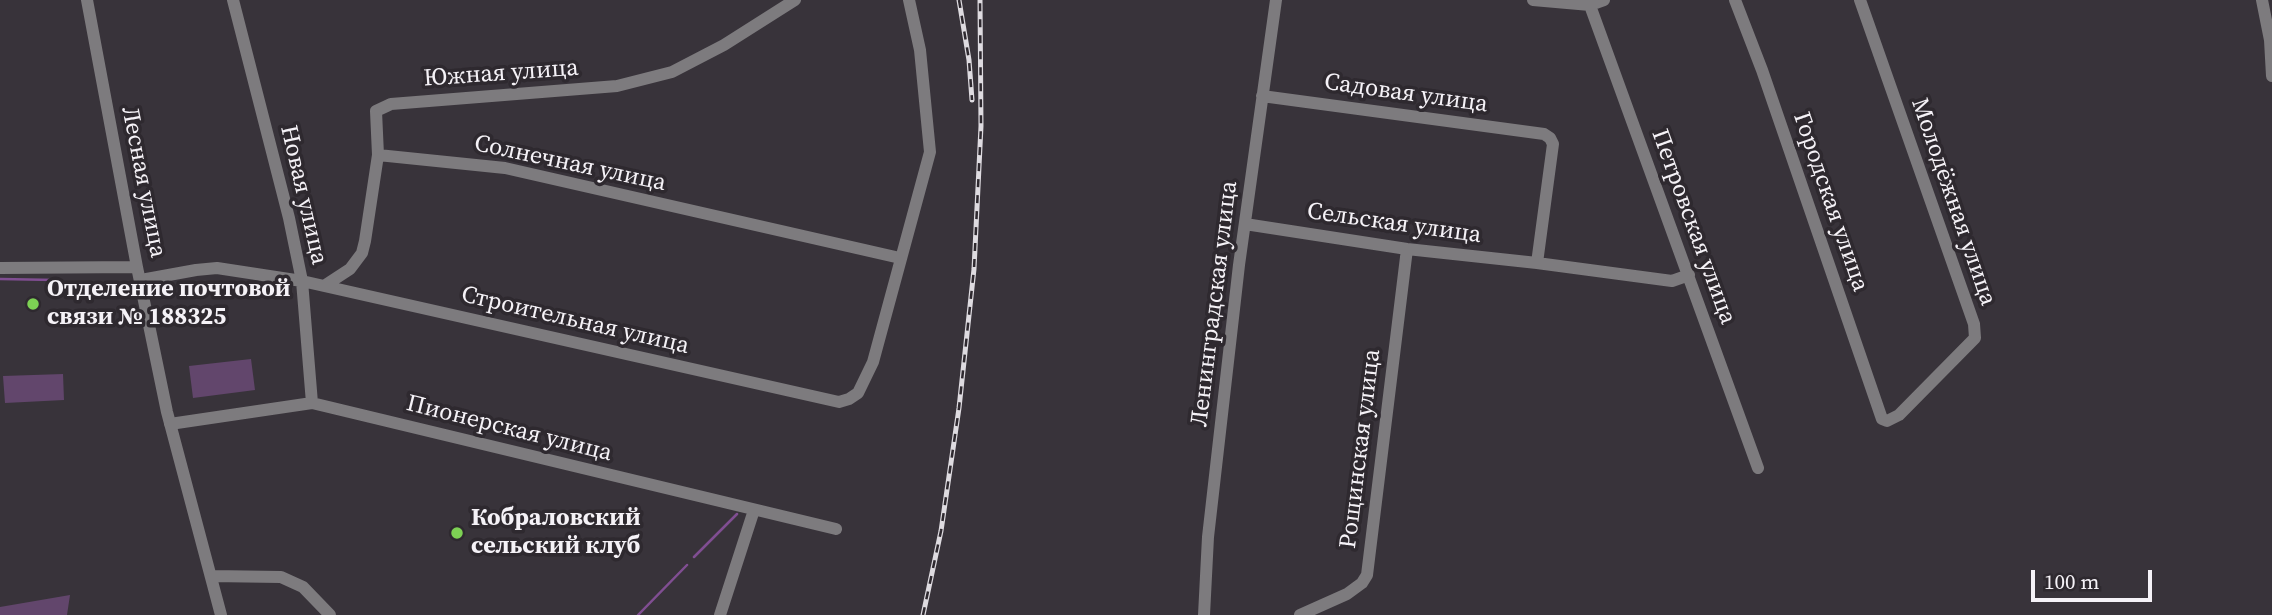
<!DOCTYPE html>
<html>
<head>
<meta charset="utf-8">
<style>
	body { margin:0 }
	#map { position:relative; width:2272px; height:615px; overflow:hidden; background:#38333a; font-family:"Source Serif 4",serif }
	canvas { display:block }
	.scale { position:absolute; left:2031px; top:570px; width:121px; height:32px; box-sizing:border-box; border:4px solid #f5f2f7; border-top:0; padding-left:9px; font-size:21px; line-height:24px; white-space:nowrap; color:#f5f2f7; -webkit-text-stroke:5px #2e292f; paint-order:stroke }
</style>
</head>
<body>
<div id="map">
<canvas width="2272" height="615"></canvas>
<div class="scale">100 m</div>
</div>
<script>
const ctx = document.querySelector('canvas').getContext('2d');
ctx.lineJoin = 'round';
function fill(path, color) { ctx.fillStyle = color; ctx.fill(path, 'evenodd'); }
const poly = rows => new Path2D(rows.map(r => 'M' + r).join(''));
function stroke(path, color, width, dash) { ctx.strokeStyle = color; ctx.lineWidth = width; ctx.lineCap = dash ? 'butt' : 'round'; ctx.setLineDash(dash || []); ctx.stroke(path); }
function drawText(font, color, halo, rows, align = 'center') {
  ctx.font = font + ' "Source Serif 4",serif'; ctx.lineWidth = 7; ctx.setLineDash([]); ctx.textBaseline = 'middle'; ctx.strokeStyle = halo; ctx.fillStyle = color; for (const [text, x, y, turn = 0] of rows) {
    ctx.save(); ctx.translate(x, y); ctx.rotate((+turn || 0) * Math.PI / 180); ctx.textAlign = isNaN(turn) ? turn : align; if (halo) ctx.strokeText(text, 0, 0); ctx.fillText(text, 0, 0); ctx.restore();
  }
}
fill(poly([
	[251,359,255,390,193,398,189,366],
	[63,374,64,400,5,403,3,376],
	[70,595,67,615,0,615,0,607]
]), '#62466c');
stroke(poly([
	[0,279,56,280],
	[694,557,737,514],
	[638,615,687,565]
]), '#804e92', 2.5);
stroke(poly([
	[87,0,137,267,167,412,221,615],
	[233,0,289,218,302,281,312,403],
	[1533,0,1590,5,1604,0],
	[1588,0,1758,468],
	[1735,0,1762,70,1882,419,1887,421,1899,415,1975,338,1974,324,1860,0],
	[2262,0,2270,40,2272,76],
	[1262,96,1544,134,1550,138,1553,144,1537,263],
	[378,155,376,111,391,104,617,86,672,72,724,45,795,0],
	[1245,224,1407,249,1537,263,1672,281,1689,275],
	[0,268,137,267],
	[141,280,196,270,217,268,302,281,839,402,849,399,858,393,873,362,930,152,920,50,909,0],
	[324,286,350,269,362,253,365,241,378,155,505,168,900,258],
	[170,424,312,403,836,529],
	[211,576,281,577,303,587,330,615],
	[720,615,754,510],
	[1204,615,1208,537,1239,265,1276,0],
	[1300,615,1347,594,1362,583,1367,575,1407,249]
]), '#7d7b7e', 12);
const rail = poly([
	[959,0,969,60,972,100],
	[923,615,941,531,959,408,974,269,981,126,980,0]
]);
stroke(rail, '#dedbe0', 5);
stroke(rail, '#2e292f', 2.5, [8]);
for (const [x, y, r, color] of [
	[33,304,7,"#7dd154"],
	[457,533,7,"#7dd154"]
]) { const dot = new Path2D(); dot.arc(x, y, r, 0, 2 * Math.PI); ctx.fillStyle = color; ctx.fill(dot); stroke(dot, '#2e292f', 2.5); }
drawText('24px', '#f5f2f7', '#2e292f', [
	["Южная улица",501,74,-4],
	["Садовая улица",1406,94,8],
	["Солнечная улица",570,164,12],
	["Лесная улица",143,182,79],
	["Новая улица",303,195,77],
	["Городская улица",1830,202,71],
	["Молодёжная улица",1953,202,71],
	["Сельская улица",1394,224,8],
	["Петровская улица",1693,227,70],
	["Ленинградская улица",1215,304,-83],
	["Строительная улица",575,321,13],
	["Пионерская улица",509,429,14],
	["Рощинская улица",1361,449,-83]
]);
drawText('bold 24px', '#f5f2f7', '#2e292f', [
	["Отделение почтовой",47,290],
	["связи № 188325",47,318],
	["Кобраловский",471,519],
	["сельский клуб",471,547]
], 'left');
</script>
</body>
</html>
